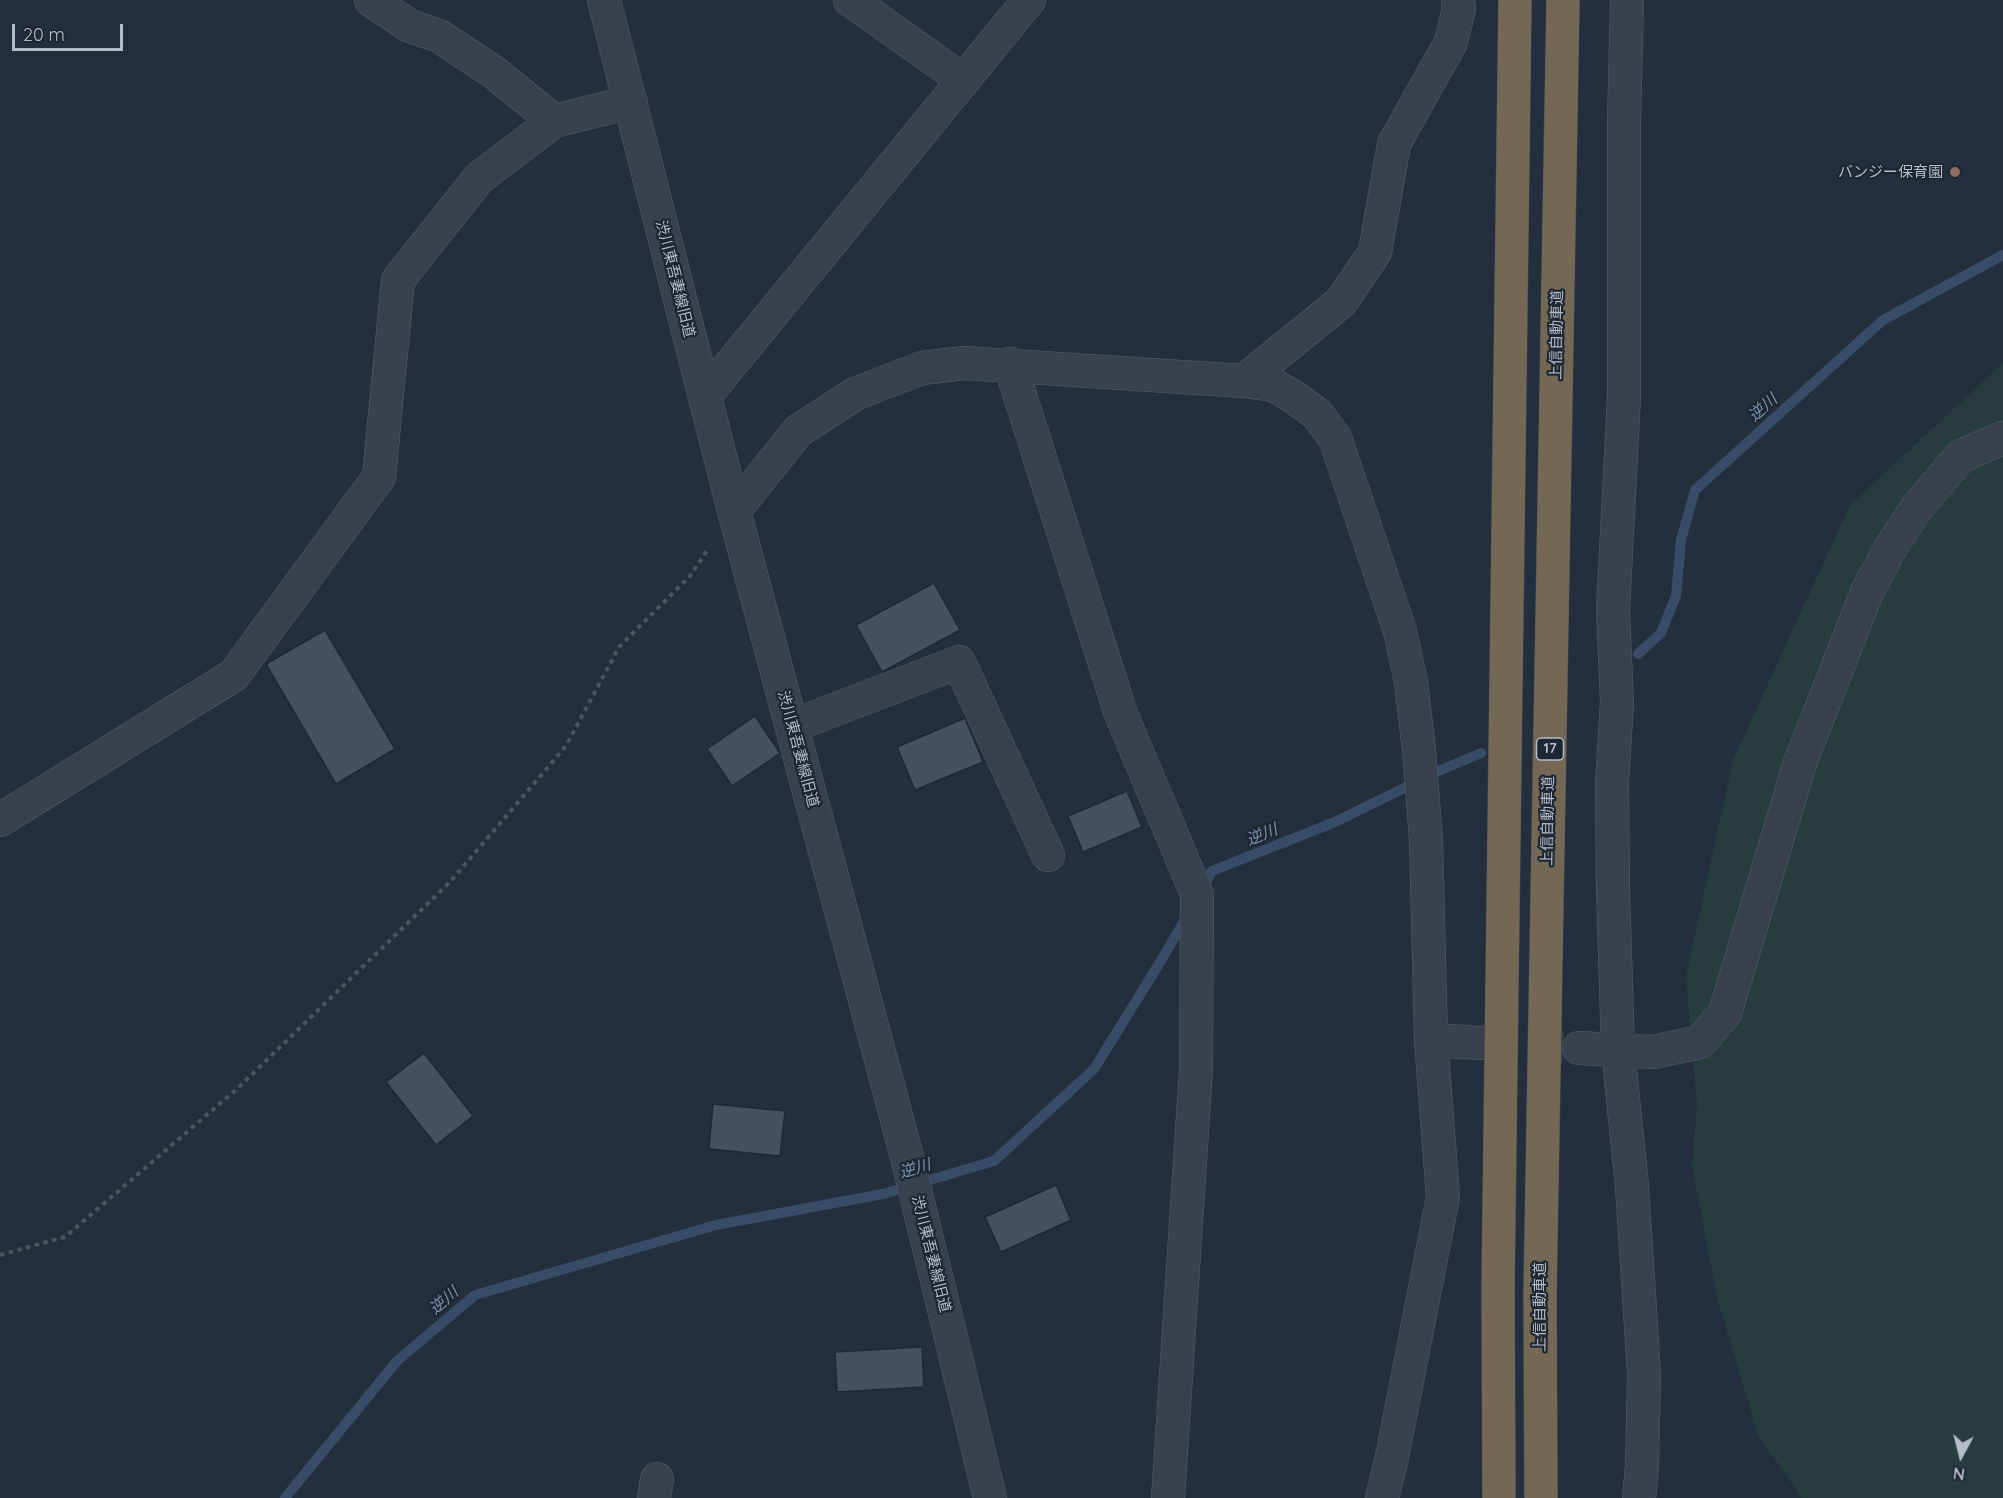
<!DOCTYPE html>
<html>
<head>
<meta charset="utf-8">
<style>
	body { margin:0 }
	#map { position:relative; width:2003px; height:1498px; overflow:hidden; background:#242f3e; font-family:Quicksand,sans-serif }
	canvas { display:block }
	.north { position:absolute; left:1931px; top:1426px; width:60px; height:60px; -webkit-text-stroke:4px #1d2633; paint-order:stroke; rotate:187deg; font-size:16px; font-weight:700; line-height:24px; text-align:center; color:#b4bcc9 }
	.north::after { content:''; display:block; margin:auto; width:21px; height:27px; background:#b4bcc9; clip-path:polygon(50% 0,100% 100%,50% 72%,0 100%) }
	.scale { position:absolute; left:12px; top:24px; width:111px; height:27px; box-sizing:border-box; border:3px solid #b4bcc9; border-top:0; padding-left:8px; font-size:18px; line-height:21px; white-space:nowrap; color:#b4bcc9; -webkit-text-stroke:4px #1d2633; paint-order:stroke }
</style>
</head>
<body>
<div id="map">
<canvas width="2003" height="1498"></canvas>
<div class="north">N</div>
<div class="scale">20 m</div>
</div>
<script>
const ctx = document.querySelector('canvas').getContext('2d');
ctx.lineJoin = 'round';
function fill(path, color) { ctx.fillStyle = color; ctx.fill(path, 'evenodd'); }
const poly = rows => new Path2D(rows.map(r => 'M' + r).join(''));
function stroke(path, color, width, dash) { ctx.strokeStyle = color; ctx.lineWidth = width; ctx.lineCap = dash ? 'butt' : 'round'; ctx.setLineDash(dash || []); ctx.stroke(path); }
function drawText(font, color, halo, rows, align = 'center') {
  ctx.font = font + ' Quicksand,"Noto Sans JP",sans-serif'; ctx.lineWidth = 4.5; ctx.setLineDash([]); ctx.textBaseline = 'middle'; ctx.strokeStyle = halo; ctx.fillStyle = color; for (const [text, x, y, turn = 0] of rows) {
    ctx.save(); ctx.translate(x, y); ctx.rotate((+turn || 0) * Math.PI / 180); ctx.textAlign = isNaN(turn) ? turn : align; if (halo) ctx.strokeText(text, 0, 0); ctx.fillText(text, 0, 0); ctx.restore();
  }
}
fill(poly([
	[2003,363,2003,1498,1802,1498,1758,1435,1717,1297,1692,1166,1697,1106,1686,976,1733,760,1850,505]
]), '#263c3f');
stroke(poly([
	[1638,654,1661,633,1676,596,1681,540,1695,490,1883,320,2003,255],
	[1202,889,1212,871,1335,822,1441,770,1481,753],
	[285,1498,397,1361,475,1295,716,1225,883,1194,994,1161,1094,1069,1159,964,1187,916]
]), '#394c67', 10);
const building = poly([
	[934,583,960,630,882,672,856,625,934,583],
	[325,630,395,749,336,784,266,664,325,630],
	[755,716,780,753,732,786,707,749,755,716],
	[965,718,983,762,915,790,897,747,965,718],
	[1127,791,1142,827,1083,852,1068,816,1127,791],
	[424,1053,473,1116,436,1145,386,1082,424,1053],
	[713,1104,785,1111,780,1156,709,1149,713,1104],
	[1056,1185,1071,1220,1001,1252,985,1217,1056,1185],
	[922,1347,924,1387,837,1392,835,1352,922,1347]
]);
fill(building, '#455162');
stroke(building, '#1f2835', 1.5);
stroke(poly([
	[1481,1043,1579,1048]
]), '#3a4453', 33, [33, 16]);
const minor = poly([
	[371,0,410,26,439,36,495,73,554,121,631,102],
	[604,0,734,511,906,1153,990,1498],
	[850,0,963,80],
	[1627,0,1624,123,1624,396,1613,610,1617,703,1612,782,1613,891,1618,1050,1632,1186,1644,1374,1642,1466,1639,1498],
	[1010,364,1121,714,1197,894,1196,1069,1168,1498],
	[1244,381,1341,302,1375,252,1394,144,1451,42,1459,9,1458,0],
	[705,396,1029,0],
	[734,511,798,431,855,394,922,368,965,363,1244,381,1273,385,1294,397,1317,414,1335,438,1400,631,1411,682,1419,750,1426,839,1431,1040,1443,1197,1392,1457,1382,1498],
	[792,726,959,662,1048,855],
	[0,820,234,675,379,477,398,280,479,178,554,121],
	[1431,1040,1481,1043],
	[1579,1048,1653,1052,1700,1042,1725,1013,1800,763,1867,592,1891,547,1918,506,1961,456,2003,438],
	[654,1498,657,1479]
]);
const highway = poly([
	[1499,1498,1498,1287,1515,0],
	[1541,1498,1540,1295,1563,0]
]);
stroke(minor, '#565f6c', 34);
stroke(highway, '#434c59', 34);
stroke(poly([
	[0,1255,65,1237,238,1088,450,882,566,746,619,647,690,576,708,549]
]), '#44595c', 4, [4.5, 4.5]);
stroke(minor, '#38414e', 33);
stroke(highway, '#746855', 33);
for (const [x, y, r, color] of [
	[1955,172,6,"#8d6e63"]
]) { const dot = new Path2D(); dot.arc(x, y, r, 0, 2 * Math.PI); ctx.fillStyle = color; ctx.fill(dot); stroke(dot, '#1d2633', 2); }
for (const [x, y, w] of [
	[1550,749,27]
]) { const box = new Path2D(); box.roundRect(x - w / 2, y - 11, w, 22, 4.5); ctx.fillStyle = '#1d2633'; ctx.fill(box); stroke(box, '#b4bcc9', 1.5); }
drawText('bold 14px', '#b4bcc9', null, [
	["17",1550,749]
]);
drawText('15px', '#b4bcc9', '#1d2633', [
	["バンジー保育園",1943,172]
], 'right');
drawText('15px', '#b4bcc9', '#1d2633', [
	["渋川東吾妻線旧道",675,279,76],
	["上信自動車道",1557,335,-89],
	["渋川東吾妻線旧道",798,749,75],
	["上信自動車道",1548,821,-89],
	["渋川東吾妻線旧道",931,1254,76],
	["上信自動車道",1540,1307,-90]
]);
drawText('italic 16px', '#7c92b1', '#1d2633', [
	["逆川",1763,408,-42],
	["逆川",1262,835,-22],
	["逆川",915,1169,-16],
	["逆川",444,1301,-41]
]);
</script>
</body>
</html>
